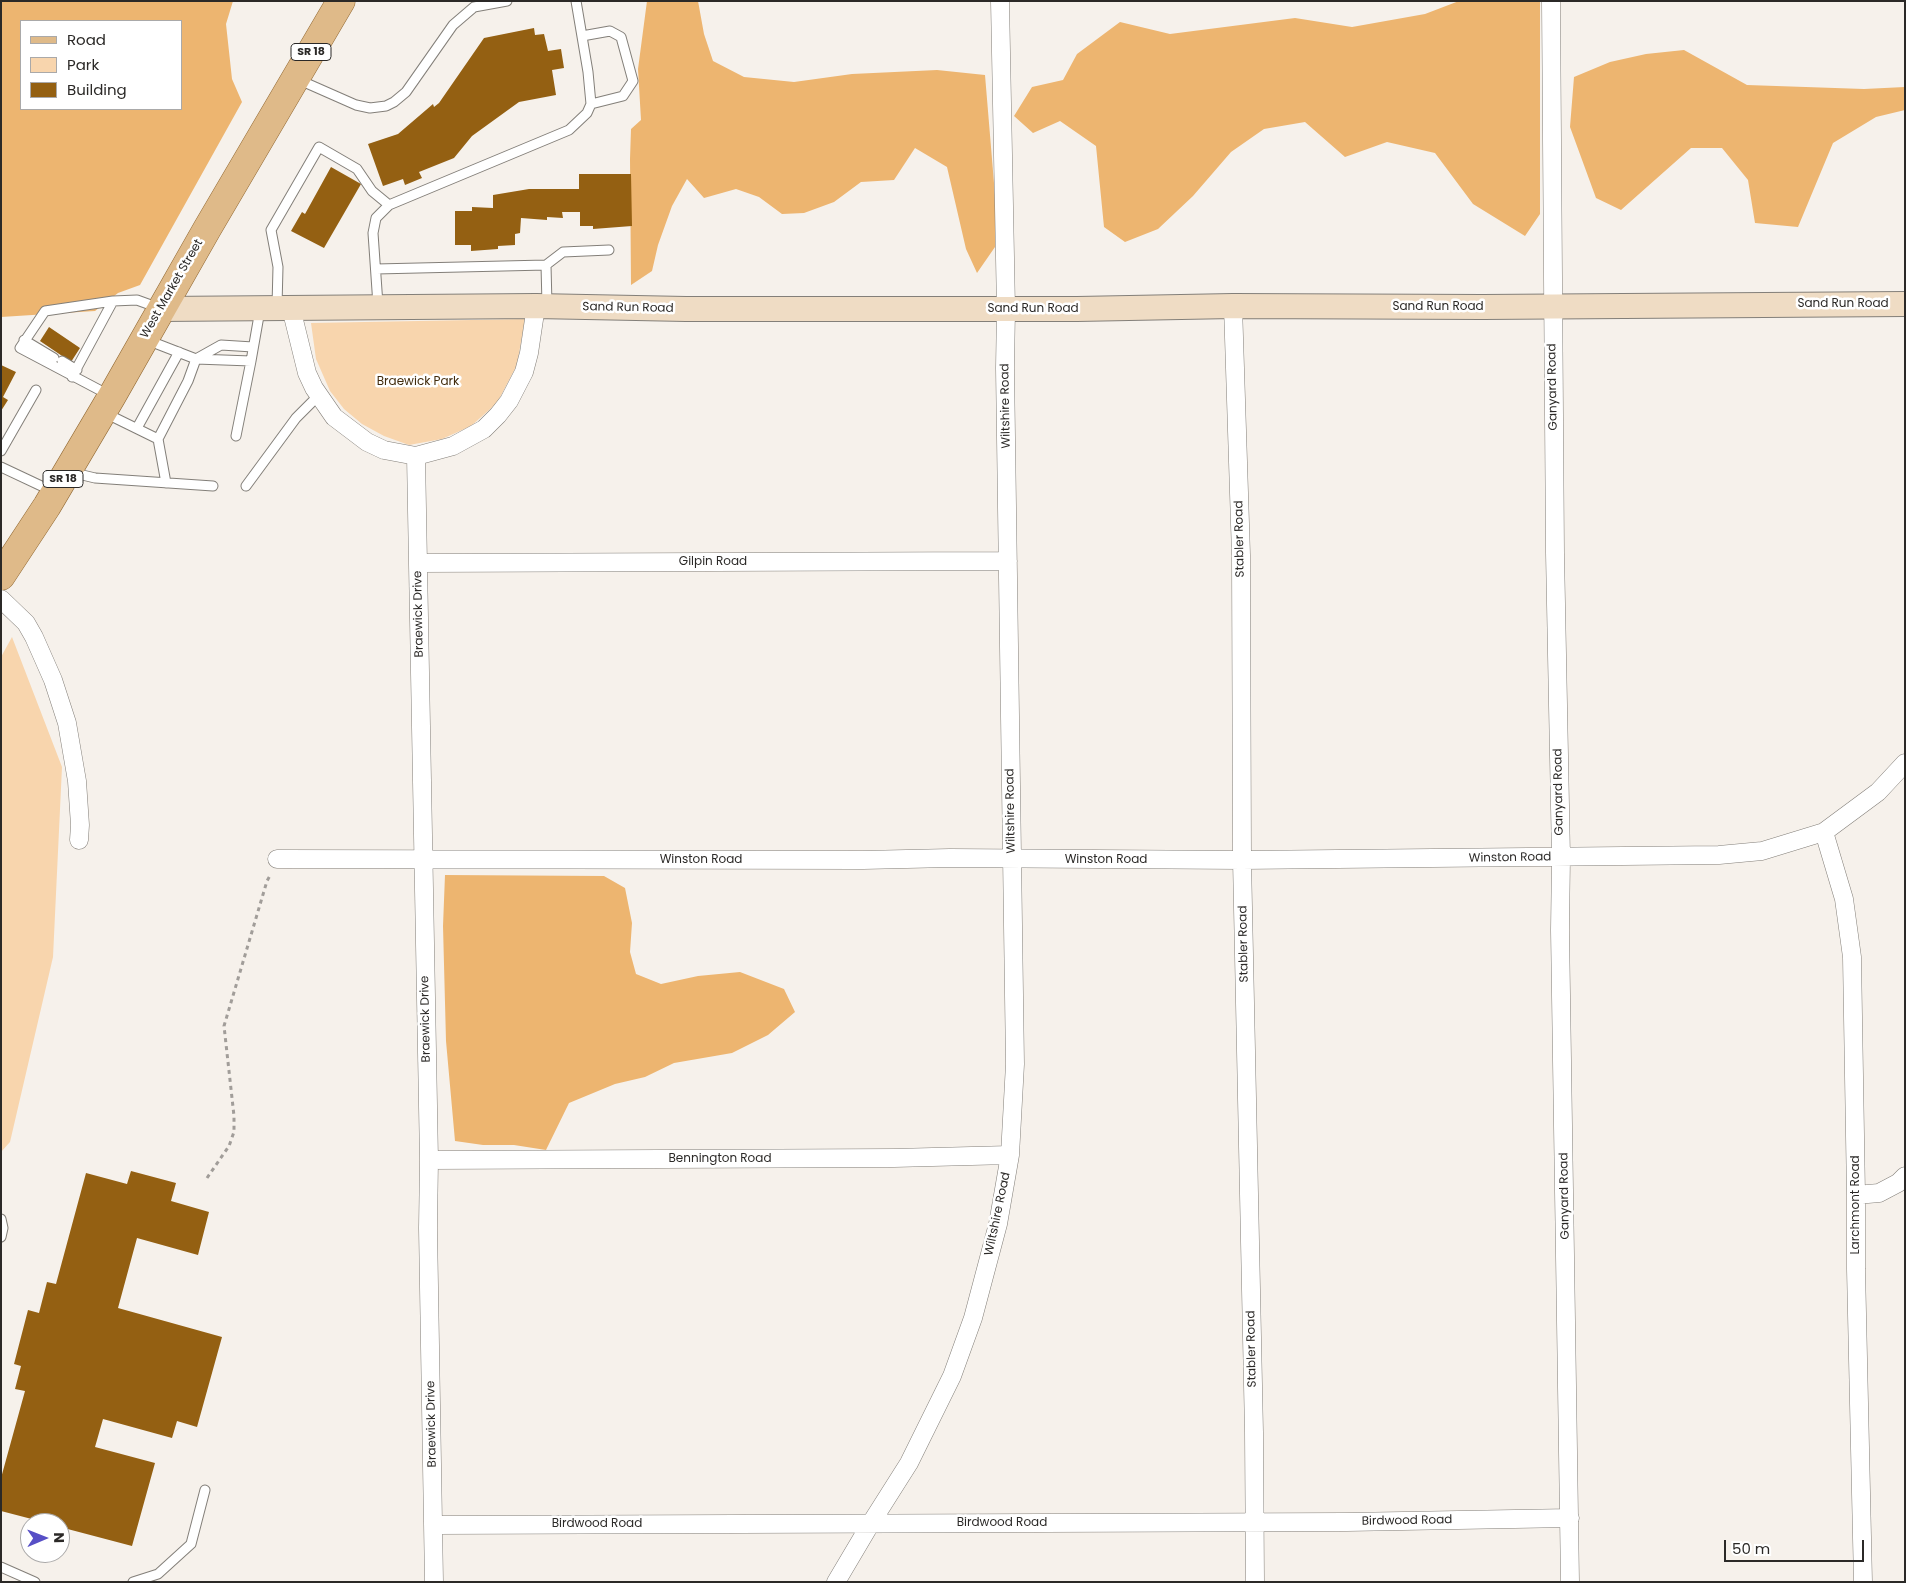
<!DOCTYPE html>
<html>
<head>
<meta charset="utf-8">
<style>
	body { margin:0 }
	#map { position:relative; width:1906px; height:1583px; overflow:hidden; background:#f6f1eb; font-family:Poppins,sans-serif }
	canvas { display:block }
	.frame { position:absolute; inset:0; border:2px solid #2b2927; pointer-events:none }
	.legend { position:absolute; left:20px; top:20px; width:162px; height:90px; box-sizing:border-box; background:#fff; border:1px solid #aaa9a9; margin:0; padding:6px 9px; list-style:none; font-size:15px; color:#2b2927 }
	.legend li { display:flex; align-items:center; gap:10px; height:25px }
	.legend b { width:25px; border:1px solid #aaa9a9 }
	.north { position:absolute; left:20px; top:1513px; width:50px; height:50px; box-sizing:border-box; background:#fff; border:1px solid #aaa9a9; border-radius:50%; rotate:89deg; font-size:14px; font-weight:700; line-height:20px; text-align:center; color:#2b2927 }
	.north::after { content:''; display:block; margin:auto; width:18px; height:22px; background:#574fc6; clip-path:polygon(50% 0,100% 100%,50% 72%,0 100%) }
	.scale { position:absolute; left:1724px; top:1540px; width:140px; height:22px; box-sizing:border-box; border:2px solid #2b2927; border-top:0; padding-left:6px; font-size:15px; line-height:18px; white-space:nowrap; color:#2b2927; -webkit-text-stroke:4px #fff; paint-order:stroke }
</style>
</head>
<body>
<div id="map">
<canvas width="1906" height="1583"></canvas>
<div class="frame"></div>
<ul class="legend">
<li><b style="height:6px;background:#dfba89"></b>Road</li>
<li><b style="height:14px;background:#f8d5ad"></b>Park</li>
<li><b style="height:14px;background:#946012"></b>Building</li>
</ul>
<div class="north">N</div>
<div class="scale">50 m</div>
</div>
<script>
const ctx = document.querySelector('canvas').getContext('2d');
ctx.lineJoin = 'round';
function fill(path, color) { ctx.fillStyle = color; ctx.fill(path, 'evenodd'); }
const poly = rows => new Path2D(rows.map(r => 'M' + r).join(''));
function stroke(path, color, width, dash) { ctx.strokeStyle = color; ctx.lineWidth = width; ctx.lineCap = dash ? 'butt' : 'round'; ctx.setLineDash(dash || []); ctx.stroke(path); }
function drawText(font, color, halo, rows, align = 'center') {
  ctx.font = font + ' Poppins,sans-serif'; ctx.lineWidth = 5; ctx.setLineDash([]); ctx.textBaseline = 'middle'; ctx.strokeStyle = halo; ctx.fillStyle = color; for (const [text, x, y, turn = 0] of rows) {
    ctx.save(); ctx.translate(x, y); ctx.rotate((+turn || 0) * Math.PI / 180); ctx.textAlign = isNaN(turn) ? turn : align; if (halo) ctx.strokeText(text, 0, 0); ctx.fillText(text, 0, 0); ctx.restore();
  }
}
fill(poly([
	[525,319,517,365,497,403,471,426,442,439,409,445,384,436,362,424,344,409,330,391,316,359,311,323],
	[12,637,62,767,53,957,10,1142,1,1152,1,657]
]), '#f8d5ad');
fill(poly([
	[1,1,233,1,226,24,232,79,242,102,140,285,118,293,95,311,1,317],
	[21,21,181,21,181,109,21,109],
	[647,1,698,1,704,34,713,61,744,77,794,82,852,74,937,70,985,75,996,207,995,247,977,273,966,249,947,167,915,148,894,180,861,182,834,202,804,213,782,214,759,197,736,189,704,198,687,179,672,206,658,245,652,271,631,285,630,159,631,129,641,120,638,69],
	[1459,1,1540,1,1540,214,1525,236,1473,204,1435,153,1387,142,1345,157,1305,122,1264,129,1231,152,1193,196,1158,229,1125,242,1104,227,1096,146,1060,121,1033,133,1014,116,1032,87,1063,80,1077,54,1120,22,1170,34,1295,18,1352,27,1425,14],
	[1684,50,1747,85,1864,89,1905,87,1905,110,1876,117,1833,143,1798,227,1755,223,1748,180,1722,148,1691,148,1621,210,1596,198,1570,127,1574,77,1610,62,1646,54],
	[445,875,604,876,625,888,632,923,630,952,636,974,661,984,698,976,740,972,784,989,795,1012,768,1035,732,1053,674,1063,645,1077,615,1084,569,1103,546,1150,514,1145,483,1145,455,1141,446,1041,443,926]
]), '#edb570');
fill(poly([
	[534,28,535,35,544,34,548,51,561,49,564,68,552,70,556,95,519,102,472,136,454,158,419,172,422,178,405,185,403,179,383,186,368,144,398,134,433,104,434,107,439,103,484,38],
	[331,167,361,184,324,248,291,231,302,212,305,214],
	[579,174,631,174,632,226,593,229,593,226,580,226,580,212,562,212,563,218,547,217,547,220,521,218,520,233,515,234,515,245,498,246,498,249,471,251,471,245,455,245,455,211,472,211,472,207,493,208,493,195,529,189,579,189],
	[49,327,80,348,71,362,40,341],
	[1,365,16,372,3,397,8,400,1,411],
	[131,1171,176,1183,171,1201,209,1212,198,1255,137,1238,118,1308,222,1337,197,1427,177,1421,172,1438,103,1419,95,1447,155,1463,132,1546,60,1527,60,1523,47,1523,1,1511,1,1478,25,1391,15,1389,21,1366,14,1364,28,1310,39,1313,47,1282,56,1284,86,1173,127,1184]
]), '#946012');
const lane = poly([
	[582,36,610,31,621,37,633,81,623,96,591,104],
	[297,79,356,105,370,108,386,106,394,102,406,92,453,25,474,7,507,1],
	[376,269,546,265],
	[378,305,373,233,376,218,389,205,569,130,587,113,591,104,588,72,576,1],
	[547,305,546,265,563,252,609,250],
	[277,306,278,267,271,230,319,147,357,169,372,191,389,205],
	[24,340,54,358],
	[147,340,196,359,221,345,253,347],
	[62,361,77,370],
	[72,377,113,301,137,300,159,308],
	[109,395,20,348,45,311,113,301],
	[105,413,158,439,188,381,196,359,251,361,260,310],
	[137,428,179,352],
	[236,436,251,361],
	[158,439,166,483],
	[1,451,36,390],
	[1,467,52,491],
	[70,472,95,478,213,486],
	[246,486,296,418,319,395],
	[1,1219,3,1228,1,1237],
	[1,1567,35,1582],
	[133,1582,158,1574,191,1544,205,1490]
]);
const street = poly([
	[1551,1,1555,553,1561,857,1560,930,1570,1582],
	[1233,306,1241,555,1242,860,1254,1432,1255,1582],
	[291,308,307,373,314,388,334,417,367,442,384,450,416,456,453,446,484,429,498,415,509,401,524,372,529,353,536,306],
	[416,456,429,1160,428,1228,434,1582],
	[418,563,1008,561],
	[1,599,26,623,34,637,53,680,67,723,77,781,80,825,79,840],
	[1824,832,1844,899,1852,957,1856,1195,1856,1269,1863,1582],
	[277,859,863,860,950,858,1242,860,1719,855,1762,851,1824,832,1878,792,1905,763],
	[429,1160,894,1158,1010,1155],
	[1856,1195,1879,1193,1898,1183,1905,1176],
	[433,1525,1347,1522,1570,1518],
	[836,1582,871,1523,909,1463,952,1376,973,1318,998,1224,1010,1155,1015,1064,1005,368,1006,309,1000,1]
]);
const secondary = poly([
	[161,309,536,306,686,309,1077,309,1233,306,1483,307,1905,304]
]);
const primary = poly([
	[1,576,47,506,112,396,207,229,341,1]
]);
stroke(lane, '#837f79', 11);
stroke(street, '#837f79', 19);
stroke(secondary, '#837f79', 26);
stroke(primary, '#926933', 29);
stroke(poly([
	[207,1178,229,1146,234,1132,234,1116,224,1026,267,881,271,874]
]), '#a19d99', 3, [4, 4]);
stroke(lane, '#fff', 9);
stroke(street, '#fff', 18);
stroke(secondary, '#efdcc4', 24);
stroke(primary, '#dfba89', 28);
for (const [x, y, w] of [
	[311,52,40],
	[63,479,40]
]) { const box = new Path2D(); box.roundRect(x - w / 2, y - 8.5, w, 17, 4); ctx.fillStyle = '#fff'; ctx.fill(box); stroke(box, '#2b2927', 1); }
drawText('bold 11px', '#2b2927', null, [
	["SR 18",311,52],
	["SR 18",63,479]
]);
drawText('12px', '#2b2927', '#fff', [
	["West Market Street",172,289,-60],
	["Sand Run Road",1843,304],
	["Sand Run Road",1438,307],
	["Sand Run Road",628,308,1],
	["Sand Run Road",1033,309],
	["Ganyard Road",1553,387,-91],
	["Wiltshire Road",1006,406,-91],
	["Stabler Road",1240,539,-91],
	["Gilpin Road",713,562],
	["Braewick Drive",419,614,-91],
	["Ganyard Road",1559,792,-91],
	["Wiltshire Road",1011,811,-91],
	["Winston Road",1510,858,-1],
	["Winston Road",701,860],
	["Winston Road",1106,860],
	["Stabler Road",1244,944,-91],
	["Braewick Drive",426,1019,-91],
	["Bennington Road",720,1159],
	["Ganyard Road",1565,1196,-91],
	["Larchmont Road",1856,1205,-90],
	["Wiltshire Road",998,1214,-78],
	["Stabler Road",1252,1349,-91],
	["Braewick Drive",432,1424,-91],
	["Birdwood Road",1407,1521,-1],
	["Birdwood Road",1002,1523],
	["Birdwood Road",597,1524]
]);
drawText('12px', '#422c0d', '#fff', [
	["Braewick Park",418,382]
]);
</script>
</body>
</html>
